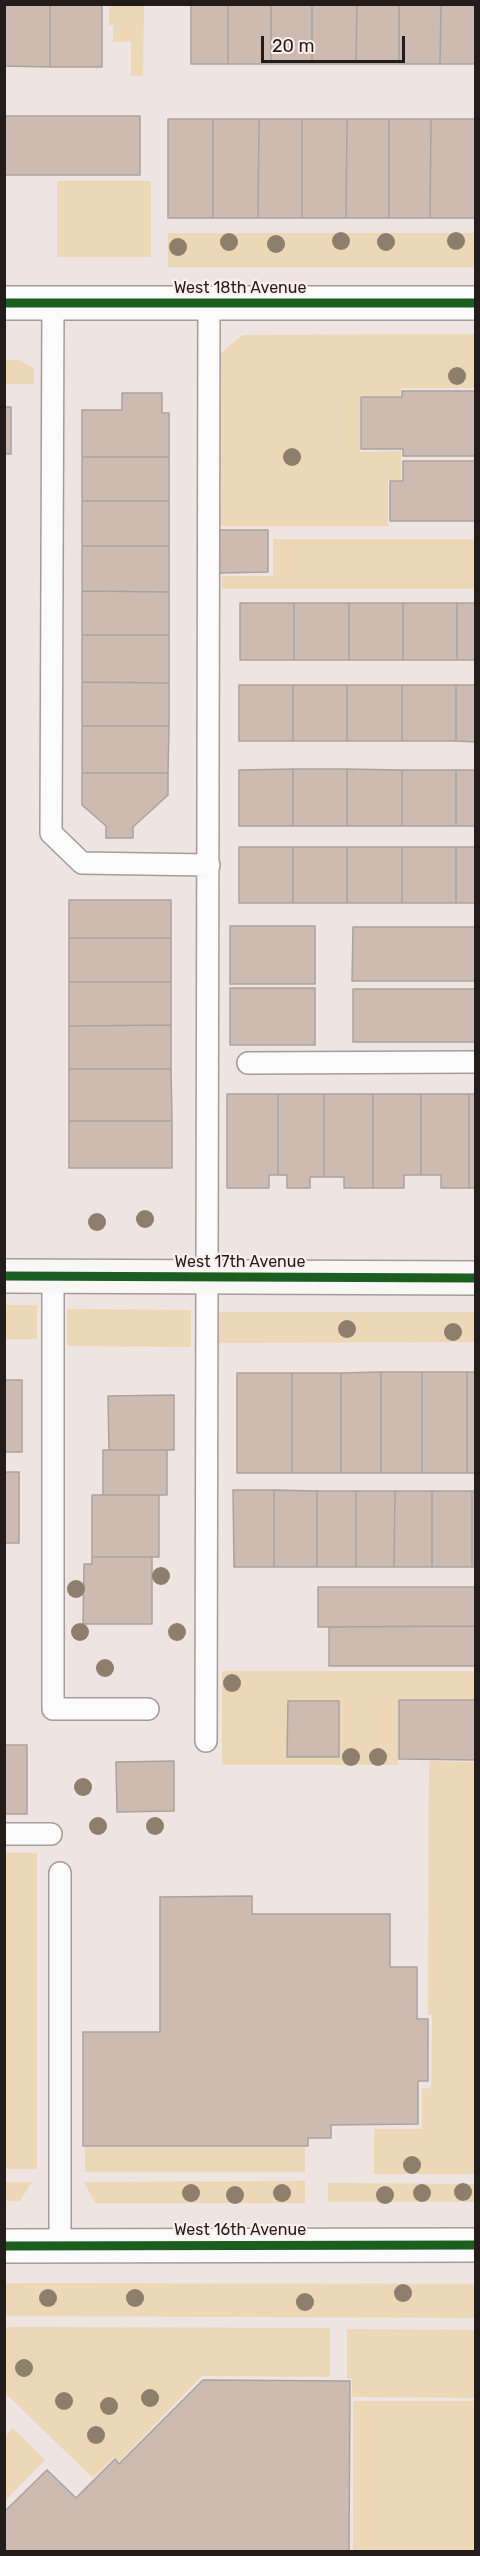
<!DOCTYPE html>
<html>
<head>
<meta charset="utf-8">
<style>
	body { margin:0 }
	#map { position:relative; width:480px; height:2556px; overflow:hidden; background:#eee4e2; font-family:Rubik,sans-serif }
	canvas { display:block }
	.frame { position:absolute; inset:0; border:6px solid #221c1b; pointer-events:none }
	.scale { position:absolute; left:261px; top:36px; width:144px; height:27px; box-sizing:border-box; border:3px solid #221c1b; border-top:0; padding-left:8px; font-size:18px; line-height:21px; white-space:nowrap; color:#221c1b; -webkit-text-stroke:4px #feefec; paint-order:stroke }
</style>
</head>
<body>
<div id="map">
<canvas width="480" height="2556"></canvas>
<div class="frame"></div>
<div class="scale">20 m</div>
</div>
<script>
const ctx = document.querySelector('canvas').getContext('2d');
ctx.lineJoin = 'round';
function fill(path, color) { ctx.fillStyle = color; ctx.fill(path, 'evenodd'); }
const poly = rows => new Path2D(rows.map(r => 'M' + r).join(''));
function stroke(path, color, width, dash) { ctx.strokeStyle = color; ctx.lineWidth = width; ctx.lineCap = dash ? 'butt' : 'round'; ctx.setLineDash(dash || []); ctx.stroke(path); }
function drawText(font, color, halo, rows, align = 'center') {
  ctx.font = font + ' Rubik,sans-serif'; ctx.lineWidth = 4.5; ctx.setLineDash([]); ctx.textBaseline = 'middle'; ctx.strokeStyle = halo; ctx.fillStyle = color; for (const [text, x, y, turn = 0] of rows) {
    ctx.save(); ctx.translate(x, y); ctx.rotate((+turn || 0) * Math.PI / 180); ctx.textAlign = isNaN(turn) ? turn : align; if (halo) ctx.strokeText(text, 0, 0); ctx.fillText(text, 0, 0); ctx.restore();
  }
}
fill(poly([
	[109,5,144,5,143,76,131,76,131,42,113,42,113,25,109,25],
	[57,181,151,181,151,257,57,257],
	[168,233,475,233,475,267,168,267],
	[475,334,475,388,401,388,400,396,360,396,360,452,401,451,401,480,388,480,388,526,219,526,218,355,243,335],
	[5,360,19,360,34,368,34,384,5,384],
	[273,539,475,539,475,589,222,589,222,576,273,576],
	[5,1305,37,1305,37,1339,5,1339],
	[67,1309,191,1310,191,1347,67,1346],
	[216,1312,475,1312,475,1342,216,1343],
	[222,1671,475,1671,475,1699,398,1699,398,1765,222,1765],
	[429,1761,475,1762,475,2174,374,2174,374,2129,422,2129,422,2089,431,2088,432,2015,428,2014],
	[5,1853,37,1853,37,2169,5,2169],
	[85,2147,305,2147,305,2172,85,2172],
	[305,2181,305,2203,95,2203,84,2182],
	[4,2182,32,2182,20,2201,5,2201],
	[328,2183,475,2184,475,2202,328,2202],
	[4,2283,475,2284,475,2318,5,2316],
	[5,2327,330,2328,330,2377,202,2376,119,2462,114,2457,93,2478,5,2393],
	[347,2329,475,2330,475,2398,352,2397,352,2379,347,2378],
	[353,2401,475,2401,475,2551,353,2551],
	[13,2428,45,2460,5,2501,5,2437]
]), '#ecd7b7');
const building = poly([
	[4,4,50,4,50,67,4,66,4,4],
	[50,4,102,4,102,67,50,67,50,4],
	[191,4,228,4,228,64,191,64,191,4],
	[228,4,271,4,271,64,228,64,228,4],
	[271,4,312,4,312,64,271,64,271,4],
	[312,4,357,4,356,64,312,64,312,4],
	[357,4,399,4,399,64,356,64,357,4],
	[399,4,441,4,440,64,399,64,399,4],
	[441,4,476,4,476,64,440,64,441,4],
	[4,116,140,116,140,175,4,175,4,116],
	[168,119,213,119,213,218,168,218,168,119],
	[213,119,259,119,258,218,213,218,213,119],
	[259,119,302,119,302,218,258,218,259,119],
	[302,119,347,119,346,218,302,218,302,119],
	[347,119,389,119,389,218,346,218,347,119],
	[389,119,431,119,430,218,389,218,389,119],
	[431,119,476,119,476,218,430,218,431,119],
	[402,391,476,391,476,456,403,456,403,449,361,449,361,397,402,397,402,391],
	[122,393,162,393,162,413,169,413,169,457,82,457,82,410,122,410,122,393],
	[4,407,11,407,11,454,4,454,4,407],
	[82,457,169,457,169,501,82,501,82,457],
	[403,461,476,461,476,521,390,521,390,481,403,481,403,461],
	[82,501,169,501,169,546,82,546,82,501],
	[219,530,268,530,268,572,219,573,219,530],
	[82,546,169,546,169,592,82,591,82,546],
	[82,591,169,592,169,635,82,635,82,591],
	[240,603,294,603,294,660,240,660,240,603],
	[294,603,349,603,349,660,294,660,294,603],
	[349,603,403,603,403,660,349,660,349,603],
	[403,603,457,603,457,660,403,660,403,603],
	[457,603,476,603,476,660,457,660,457,603],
	[82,635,169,635,169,683,82,682,82,635],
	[82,682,169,683,169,726,82,726,82,682],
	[239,685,293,685,293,741,239,741,239,685],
	[293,685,347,685,347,741,293,741,293,685],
	[347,685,402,685,402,741,347,741,347,685],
	[402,685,456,685,456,741,402,741,402,685],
	[456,685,476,685,476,742,456,741,456,685],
	[82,726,169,726,168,773,82,773,82,726],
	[293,769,293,826,239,826,239,770,293,769],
	[293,769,347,769,347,826,293,826,293,769],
	[347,769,402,770,402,826,347,826,347,769],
	[402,770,456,770,456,826,402,826,402,770],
	[456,770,476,770,476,826,456,826,456,770],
	[82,773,168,773,168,795,133,827,133,838,106,838,106,826,82,805,82,773],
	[239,847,293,847,293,903,239,903,239,847],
	[293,847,347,847,347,903,293,903,293,847],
	[347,847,402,847,402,903,347,903,347,847],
	[402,847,456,847,456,903,402,903,402,847],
	[456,847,476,847,476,903,456,903,456,847],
	[69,900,171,900,171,938,69,938,69,900],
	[230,926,315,926,315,984,230,984,230,926],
	[353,927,476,927,476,981,352,981,353,927],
	[69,938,171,938,171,982,69,982,69,938],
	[69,982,171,982,171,1025,69,1026,69,982],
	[230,988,315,988,315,1045,230,1045,230,988],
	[353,989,476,989,476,1042,353,1042,353,989],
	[171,1025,171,1069,69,1069,69,1026,171,1025],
	[69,1069,171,1069,172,1121,69,1121,69,1069],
	[227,1094,278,1094,278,1175,269,1175,269,1188,227,1188,227,1094],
	[278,1094,324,1094,324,1177,310,1177,310,1188,287,1188,287,1175,278,1175,278,1094],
	[324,1094,373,1094,373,1188,344,1188,344,1177,324,1177,324,1094],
	[373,1094,421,1094,421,1175,404,1175,404,1188,373,1188,373,1094],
	[421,1094,469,1094,469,1188,441,1188,441,1175,421,1175,421,1094],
	[469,1094,476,1094,476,1188,469,1188,469,1094],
	[69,1121,172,1121,172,1168,69,1168,69,1121],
	[381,1372,422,1372,422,1473,381,1473,381,1372],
	[381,1372,381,1473,341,1473,341,1373,381,1372],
	[422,1372,467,1372,467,1473,422,1473,422,1372],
	[467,1372,476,1372,476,1473,467,1473,467,1372],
	[237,1373,292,1373,292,1473,237,1473,237,1373],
	[292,1373,341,1373,341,1473,292,1473,292,1373],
	[4,1380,22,1380,22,1452,4,1452,4,1380],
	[174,1395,174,1450,109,1450,108,1396,174,1395],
	[103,1450,167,1450,167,1495,103,1495,103,1450],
	[4,1472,19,1472,19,1543,4,1543,4,1472],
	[233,1490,274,1490,274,1567,234,1567,233,1490],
	[274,1490,317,1491,317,1567,274,1567,274,1490],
	[317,1491,356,1491,356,1567,317,1567,317,1491],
	[356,1491,395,1491,394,1567,356,1567,356,1491],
	[395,1491,432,1491,432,1567,394,1567,395,1491],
	[432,1491,472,1491,472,1567,432,1567,432,1491],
	[472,1491,476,1491,476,1567,472,1567,472,1491],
	[92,1495,159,1495,159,1557,92,1557,92,1495],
	[92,1557,152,1557,152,1624,83,1624,84,1564,92,1564,92,1557],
	[318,1587,476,1587,476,1626,318,1627,318,1587],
	[476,1626,476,1666,329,1666,329,1627,476,1626],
	[399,1700,476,1700,476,1760,399,1759,399,1700],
	[288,1701,339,1701,339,1757,287,1757,288,1701],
	[4,1745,27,1745,27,1814,4,1814,4,1745],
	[174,1761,174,1811,117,1812,116,1762,174,1761],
	[252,1896,252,1914,390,1914,390,1967,417,1967,417,2019,428,2019,428,2081,418,2081,418,2124,331,2125,331,2138,308,2138,308,2146,83,2146,83,2032,160,2032,160,1897,252,1896],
	[203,2380,350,2381,349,2552,4,2552,4,2512,47,2470,76,2498,115,2459,119,2464,203,2380]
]);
fill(building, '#cdbbb1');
stroke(building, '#a9a3a0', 1.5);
const lane = poly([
	[53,303,51,833,82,863,209,865],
	[248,1063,476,1062],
	[53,1276,53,1709,148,1709],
	[206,1741,209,303],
	[4,1834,51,1834],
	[60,1873,60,2246]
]);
const street = poly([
	[4,303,476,303],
	[4,2246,476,2245]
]);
const secondary = poly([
	[4,1276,476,1278]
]);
stroke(lane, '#a49c9b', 24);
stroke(street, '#a49c9b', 36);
stroke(secondary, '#a49c9b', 36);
stroke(lane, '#fcfbfb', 21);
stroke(street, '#fcfbfb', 33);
stroke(secondary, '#f9f6f6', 33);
stroke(poly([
	[4,303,476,303],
	[4,1276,476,1278],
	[4,2246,476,2245]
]), '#1b5e20', 9);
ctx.fillStyle = '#8d7f6c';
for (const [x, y] of [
	[341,241],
	[456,241],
	[229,242],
	[386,242],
	[276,244],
	[178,247],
	[457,376],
	[292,457],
	[145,1219],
	[97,1222],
	[347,1329],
	[453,1332],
	[161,1576],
	[76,1589],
	[80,1632],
	[177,1632],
	[105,1668],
	[232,1683],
	[351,1757],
	[378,1757],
	[83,1787],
	[98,1826],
	[155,1826],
	[412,2165],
	[463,2192],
	[191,2193],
	[282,2193],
	[422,2193],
	[235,2195],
	[385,2195],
	[403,2293],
	[48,2298],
	[135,2298],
	[305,2302],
	[24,2368],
	[150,2398],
	[64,2401],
	[109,2406],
	[96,2435]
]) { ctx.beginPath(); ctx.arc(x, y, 9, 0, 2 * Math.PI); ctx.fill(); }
drawText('16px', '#221c1b', '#feefec', [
	["West 18th Avenue",240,288],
	["West 17th Avenue",240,1262],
	["West 16th Avenue",240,2230]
]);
</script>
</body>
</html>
